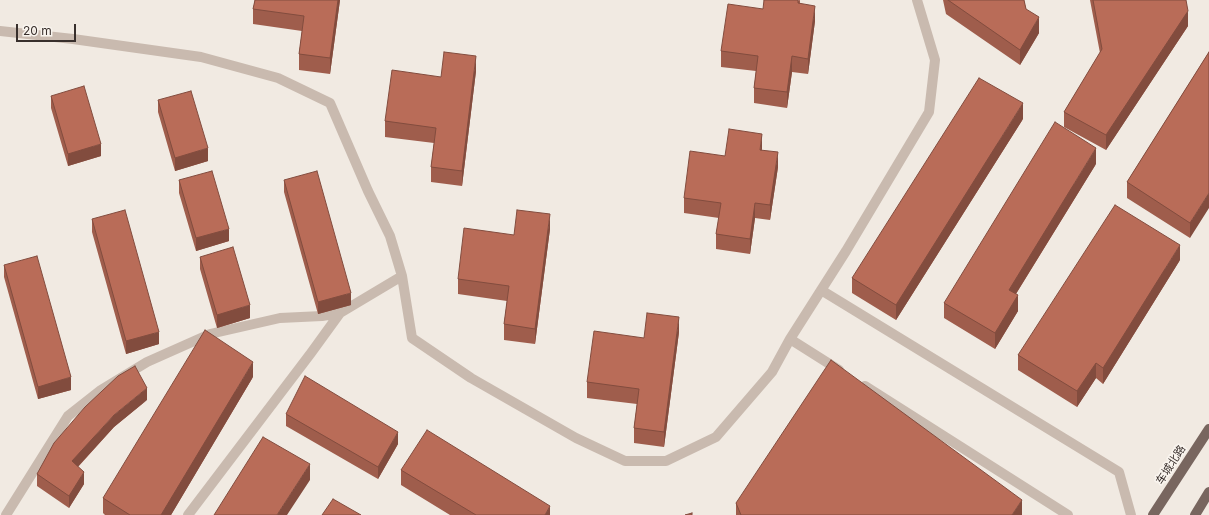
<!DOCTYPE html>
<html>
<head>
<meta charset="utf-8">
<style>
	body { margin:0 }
	#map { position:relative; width:1209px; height:515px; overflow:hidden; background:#f1eae2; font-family:Inter,sans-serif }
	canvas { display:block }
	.scale { position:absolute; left:16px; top:24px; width:60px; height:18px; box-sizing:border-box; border:2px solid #382f2c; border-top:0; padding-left:5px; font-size:12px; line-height:14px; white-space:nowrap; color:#382f2c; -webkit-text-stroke:3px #f9f4ee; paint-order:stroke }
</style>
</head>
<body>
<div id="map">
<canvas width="1209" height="515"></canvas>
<div class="scale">20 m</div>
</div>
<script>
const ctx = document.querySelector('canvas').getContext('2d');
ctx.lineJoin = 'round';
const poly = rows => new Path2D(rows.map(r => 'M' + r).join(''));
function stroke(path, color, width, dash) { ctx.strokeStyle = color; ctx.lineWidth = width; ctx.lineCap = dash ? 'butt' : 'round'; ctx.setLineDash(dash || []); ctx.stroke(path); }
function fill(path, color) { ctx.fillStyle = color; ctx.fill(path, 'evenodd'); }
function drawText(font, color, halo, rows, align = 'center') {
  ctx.font = font + ' Inter,"Noto Sans SC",sans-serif'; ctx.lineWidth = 3.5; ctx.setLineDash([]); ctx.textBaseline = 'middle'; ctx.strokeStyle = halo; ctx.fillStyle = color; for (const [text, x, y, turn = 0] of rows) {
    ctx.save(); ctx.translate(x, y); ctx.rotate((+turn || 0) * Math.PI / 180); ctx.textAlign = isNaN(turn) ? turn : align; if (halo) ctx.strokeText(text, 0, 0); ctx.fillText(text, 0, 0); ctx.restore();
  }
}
stroke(poly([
	[0,31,73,39,201,57,278,78,330,103,368,191,390,236,402,276,412,338,471,378,576,438,625,461,666,461,716,437,772,372,790,339,846,251,929,112,935,60,917,0],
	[821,290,1119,472,1131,515],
	[790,339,839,370],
	[865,386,1068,515],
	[6,515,68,416,101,390,147,362,210,334,280,318,322,316,340,313],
	[188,515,311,353,340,313,402,276]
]), '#c9baaf', 10);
stroke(poly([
	[1153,515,1209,429],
	[1195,515,1209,492]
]), '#78665f', 10);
fill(poly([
	[255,0,340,0,330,74,299,70,299,54,302,31,253,24,253,9],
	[800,0,800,3,815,21,808,74,792,72,787,108,754,103,754,88,756,71,721,67,721,51,763,9],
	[943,0,1024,0,1026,9,1039,33,1020,65,946,14],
	[1090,0,1186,0,1188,26,1106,150,1064,127,1064,112,1100,53],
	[1209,52,1190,238,1127,198,1127,182],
	[476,71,462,186,431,182,431,167,434,143,385,137,385,121,441,77],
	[51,96,101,156,68,166,51,108],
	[158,100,208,161,175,171,158,112],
	[1023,119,896,320,852,293,852,278],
	[762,150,778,167,770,220,755,218,750,254,716,249,716,234,719,218,684,213,684,198,725,156],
	[1096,164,1016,294,1018,311,995,349,944,318,944,303],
	[179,180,229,241,196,251,179,193],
	[284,180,351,305,318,314,284,192],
	[92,219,159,344,126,354,92,232],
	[550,229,535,344,504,340,504,324,507,301,458,294,458,279,514,235],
	[200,257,250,318,217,328,200,269],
	[1180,260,1103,384,1096,378,1077,407,1018,370,1018,355],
	[4,265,71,390,38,399,4,277],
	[679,332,664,447,634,443,634,428,637,404,587,398,587,382],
	[253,377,171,515,105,515,103,513,103,498],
	[147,400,114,427,78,467,84,484,69,508,37,486,37,474],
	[286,414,398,444,378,479,286,426],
	[401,470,550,515,450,515,401,485],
	[736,503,1022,515,736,515]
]), '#9f5d4c');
fill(poly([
	[338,0,340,0,330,74,330,58],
	[815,6,815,21,808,74,808,59],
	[1188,11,1188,26,1106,150,1106,135],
	[1039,17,1039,33,1020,65,1020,50],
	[476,56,476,71,462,186,462,171],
	[792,56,792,72,787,108,787,92],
	[1023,103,1023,119,896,320,896,305],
	[762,134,762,149,760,165,760,150],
	[101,144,101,156,68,166,68,154],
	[208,148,208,161,175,171,175,158],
	[1096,148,1096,164,1009,305,1009,290],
	[778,152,778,167,770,220,770,205],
	[1209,193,1209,208,1190,238,1190,223],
	[755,203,755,218,750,254,750,239],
	[550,214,550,229,535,344,535,329],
	[229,229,229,241,196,251,196,238],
	[1180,245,1180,260,1103,384,1103,368],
	[351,293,351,305,318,314,318,302],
	[1018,295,1018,311,995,349,995,333],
	[250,305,250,318,217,328,217,315],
	[679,317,679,332,664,447,664,432],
	[159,332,159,344,126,354,126,341],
	[253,362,253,377,171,515,161,515],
	[1096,363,1096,378,1077,407,1077,391],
	[71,377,71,390,38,399,38,387],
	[147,388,147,400,114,427,72,473,72,461,114,415],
	[398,432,398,444,378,479,378,467],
	[310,464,310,480,287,515,277,515],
	[84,472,84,484,69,508,69,496],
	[1022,500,1022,515,1012,515],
	[550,506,550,515,545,515]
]), '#824c3e');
const building = poly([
	[255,0,338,0,330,58,299,54,304,16,253,9,255,0],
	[764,0,798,0,798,3,815,6,808,59,792,56,787,92,754,88,758,56,721,51,728,4,763,9,764,0],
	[948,0,1024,0,1026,9,1039,17,1020,50,948,0],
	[1093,0,1186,0,1188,11,1106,135,1064,112,1102,49,1093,0],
	[444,52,476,56,462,171,431,167,436,128,385,121,392,70,441,77,444,52],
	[1209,52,1209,193,1190,223,1127,182,1209,52],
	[979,78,1023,103,896,305,852,278,979,78],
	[84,86,101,144,68,154,51,96,84,86],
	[191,91,208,148,175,158,158,100,191,91],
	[1055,122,1096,148,1009,290,1018,295,995,333,944,303,1055,122],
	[729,129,762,134,760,150,778,152,770,205,755,203,750,239,716,234,721,203,684,198,690,151,725,156,729,129],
	[212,171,229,229,196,238,179,180,212,171],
	[317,171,351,293,318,302,284,180,317,171],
	[1115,205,1180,245,1103,368,1096,363,1077,391,1018,355,1115,205],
	[125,210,159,332,126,341,92,219,125,210],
	[517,210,550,214,535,329,504,324,509,286,458,279,464,228,514,235,517,210],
	[233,247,250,305,217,315,200,257,233,247],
	[37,256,71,377,38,387,4,265,37,256],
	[647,313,679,317,664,432,634,428,639,389,587,382,594,331,644,338,647,313],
	[205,330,253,362,161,515,130,515,103,498,205,330],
	[831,360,1022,500,1012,515,741,515,736,503,831,360],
	[135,366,147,388,114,415,72,461,84,472,69,496,37,474,54,443,85,407,118,376,135,366],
	[305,376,398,432,378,467,286,414,305,376],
	[427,430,550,506,545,515,476,515,401,470,427,430],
	[263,437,310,464,277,515,214,515,263,437],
	[333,499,361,515,322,515,333,499],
	[692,513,692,515,685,515,692,513]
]);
fill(building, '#b96c58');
stroke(building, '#824c3e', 1);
drawText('11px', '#382f2c', '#f9f4ee', [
	["车城北路",1171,465,-57]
]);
</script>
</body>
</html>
